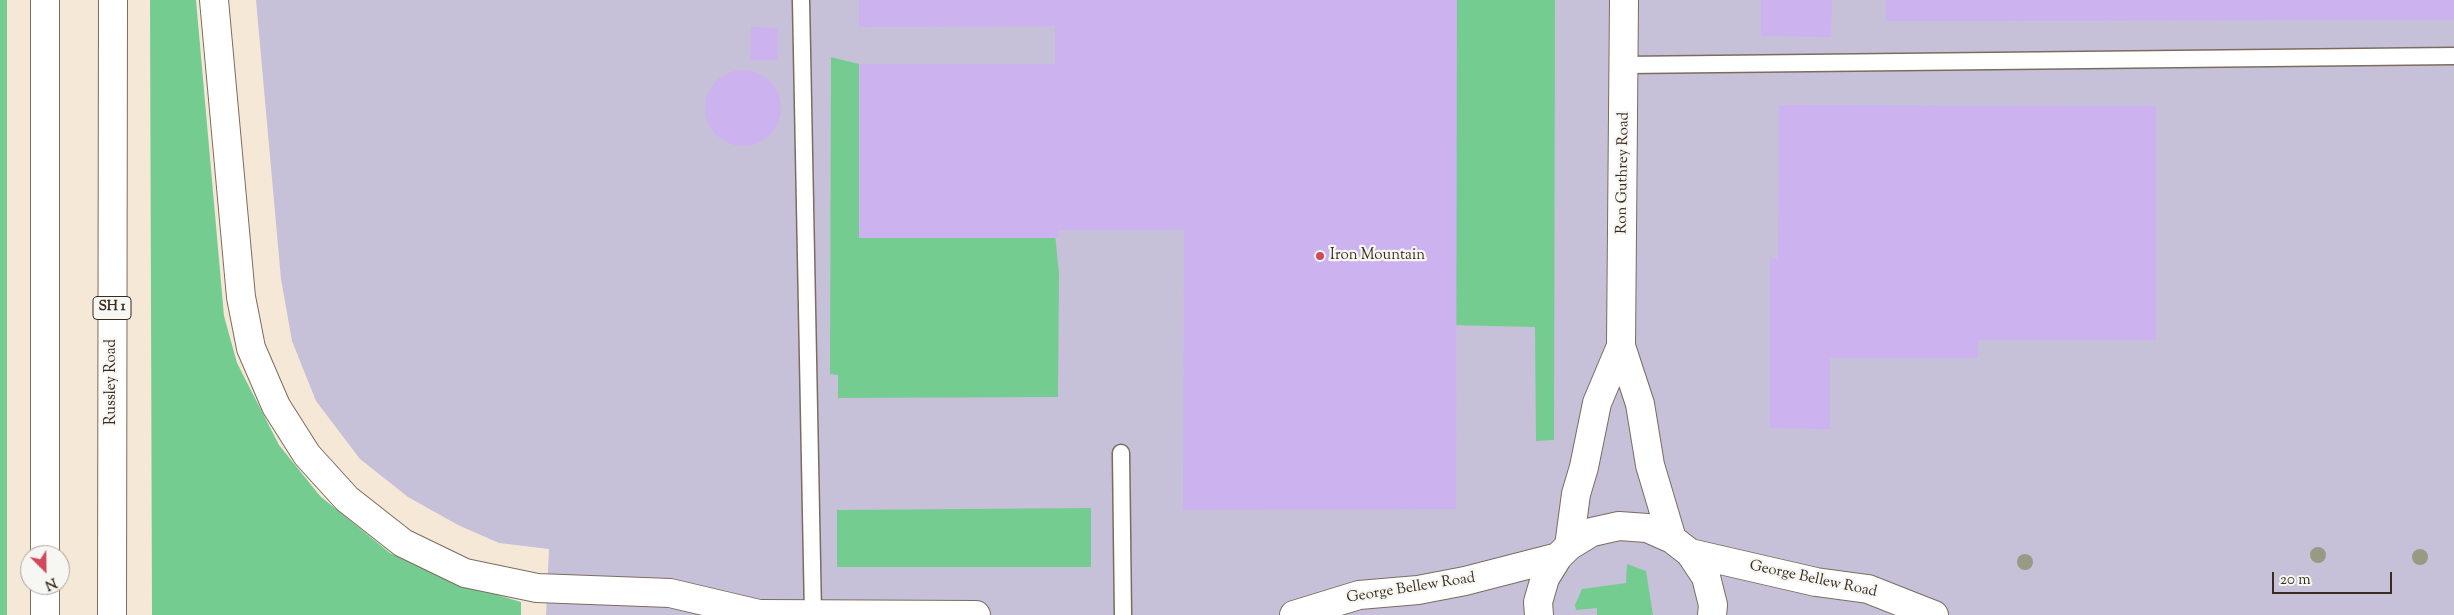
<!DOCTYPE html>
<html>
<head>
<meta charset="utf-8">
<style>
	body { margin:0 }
	#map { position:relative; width:2454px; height:615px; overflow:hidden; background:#f5e8d7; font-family:"Sorts Mill Goudy",serif }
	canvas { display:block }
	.north { position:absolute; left:20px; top:545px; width:50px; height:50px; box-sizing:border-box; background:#f6f6f2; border:1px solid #aba49d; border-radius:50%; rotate:157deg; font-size:14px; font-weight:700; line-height:20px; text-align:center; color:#3b2a1e }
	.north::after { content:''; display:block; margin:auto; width:18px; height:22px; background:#d1495b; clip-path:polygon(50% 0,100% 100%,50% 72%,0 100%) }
	.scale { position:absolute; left:2272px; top:572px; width:120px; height:22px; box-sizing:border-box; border:2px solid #3b2a1e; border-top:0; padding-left:6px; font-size:15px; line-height:18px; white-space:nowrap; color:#3b2a1e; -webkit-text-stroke:4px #f6f6f2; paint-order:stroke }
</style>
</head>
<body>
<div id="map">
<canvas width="2454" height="615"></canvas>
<div class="north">N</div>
<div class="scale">20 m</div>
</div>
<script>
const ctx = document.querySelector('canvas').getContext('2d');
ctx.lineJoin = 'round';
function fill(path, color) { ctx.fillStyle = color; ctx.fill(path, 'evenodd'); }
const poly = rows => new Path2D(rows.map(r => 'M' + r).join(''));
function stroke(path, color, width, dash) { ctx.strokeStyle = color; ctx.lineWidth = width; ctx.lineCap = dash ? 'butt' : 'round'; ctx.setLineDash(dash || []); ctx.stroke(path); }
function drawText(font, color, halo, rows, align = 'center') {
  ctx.font = font + ' "Sorts Mill Goudy",serif'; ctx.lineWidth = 4.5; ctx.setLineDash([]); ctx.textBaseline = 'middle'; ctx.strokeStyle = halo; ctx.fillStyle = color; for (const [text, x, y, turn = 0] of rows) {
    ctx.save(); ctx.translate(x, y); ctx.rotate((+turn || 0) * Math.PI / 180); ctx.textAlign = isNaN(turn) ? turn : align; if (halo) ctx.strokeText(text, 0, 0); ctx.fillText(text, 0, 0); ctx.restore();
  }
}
fill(poly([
	[256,0,2454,0,2454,615,546,615,549,549,499,543,458,525,408,497,360,459,316,401,292,341,281,279]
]), '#c6c0d9');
fill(poly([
	[0,0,7,0,7,615,0,615],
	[150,0,196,0,224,316,237,363,279,445,320,496,390,553,445,579,521,602,521,615,152,615],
	[1453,0,1555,0,1554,440,1536,441,1535,327,1449,325],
	[831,57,859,64,859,238,1055,233,1059,274,1058,397,838,398,838,375,830,374],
	[1091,508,1091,567,837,567,837,510],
	[1627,564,1646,571,1653,615,1597,615,1597,608,1576,610,1575,605,1582,589,1626,583]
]), '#75cc91');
fill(poly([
	[859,0,1457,0,1456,509,1183,510,1184,230,1058,230,1059,238,859,238,859,64,1055,64,1055,26,859,27],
	[1761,0,1832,0,1831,37,1761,36],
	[1886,0,2454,0,2454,20,1886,21],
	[751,27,778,28,777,60,750,60],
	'705 108a38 38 0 1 1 76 0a38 38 0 1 1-76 0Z',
	[1779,105,2156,106,2156,340,1978,340,1978,358,1830,358,1830,429,1770,428,1770,258,1778,259]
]), '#ccb2ef');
const lane = poly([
	[801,0,813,614],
	[1625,65,2454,56],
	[1121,453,1123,615]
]);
const street = poly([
	[1624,0,1621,346,1640,404,1650,465,1672,539],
	[1569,546,1576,494,1584,467,1597,403,1621,346],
	[1690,553,1816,582,1868,589,1934,615],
	[759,614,976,615],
	[1294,615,1359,595,1418,590,1465,581,1558,557],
	[1539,615,1538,602,1545,578,1558,557,1569,546,1592,532,1619,526,1647,528,1672,539,1690,553,1706,577,1713,605,1712,615]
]);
const highway = poly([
	[214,0,241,297,251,348,276,406,307,455,347,499,403,543,465,573,537,588,670,593,759,614],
	[45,555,45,0],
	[45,615,45,585],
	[112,615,113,0]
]);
stroke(lane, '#7c6c5f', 19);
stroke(street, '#7c6c5f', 30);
stroke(highway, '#7c6c5f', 30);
stroke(lane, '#fff', 16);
stroke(street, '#fff', 28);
stroke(highway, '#fff', 28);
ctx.fillStyle = '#989a84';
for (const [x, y] of [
	[2318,555],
	[2420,557],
	[2025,562]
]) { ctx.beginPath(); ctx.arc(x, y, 8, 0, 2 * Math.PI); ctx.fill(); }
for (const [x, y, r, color] of [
	[1320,256,5,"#d1495b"]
]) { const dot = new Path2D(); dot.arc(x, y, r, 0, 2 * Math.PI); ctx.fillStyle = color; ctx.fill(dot); stroke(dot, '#f6f6f2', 2); }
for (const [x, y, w] of [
	[112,308,38]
]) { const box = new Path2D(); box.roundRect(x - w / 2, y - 11.5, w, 23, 4); ctx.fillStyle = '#f6f6f2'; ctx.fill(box); stroke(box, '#3b2a1e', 1); }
drawText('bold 14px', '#3b2a1e', null, [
	["SH 1",112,308]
]);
drawText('15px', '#3b2a1e', '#f6f6f2', [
	["Ron Guthrey Road",1624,173,-89],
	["Russley Road",112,382,-90],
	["George Bellew Road",1813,580,12],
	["George Bellew Road",1411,589,-9]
]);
drawText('15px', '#3b2a1e', '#f6f6f2', [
	["Iron Mountain",1330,256]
], 'left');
</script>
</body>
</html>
